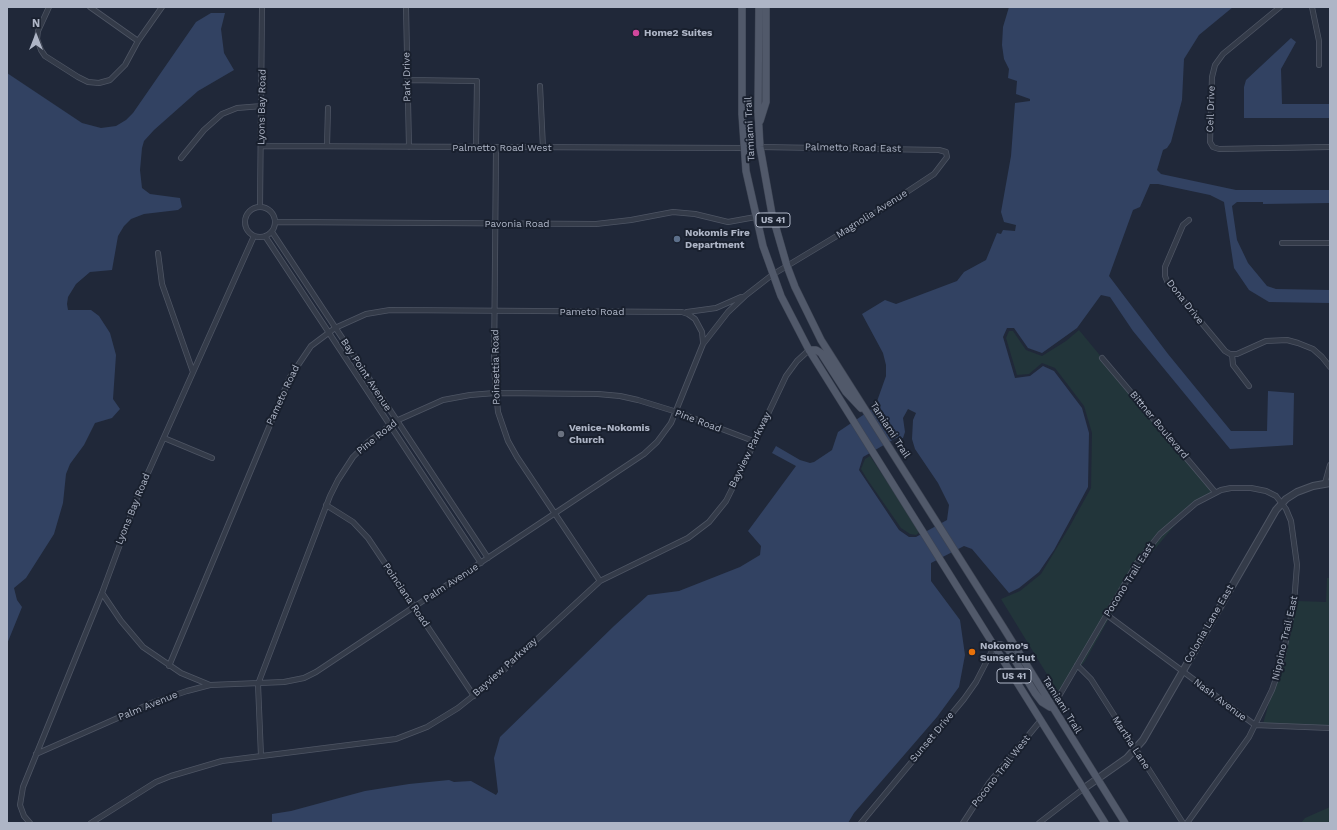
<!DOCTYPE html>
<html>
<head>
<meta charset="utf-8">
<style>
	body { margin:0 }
	#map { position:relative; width:1337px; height:830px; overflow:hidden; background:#202839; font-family:"Work Sans",sans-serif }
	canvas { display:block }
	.frame { position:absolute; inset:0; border:8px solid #aeb5c6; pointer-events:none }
	.north { position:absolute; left:16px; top:16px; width:40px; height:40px; -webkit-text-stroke:3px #19202e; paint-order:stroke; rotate:0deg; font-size:11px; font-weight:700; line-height:16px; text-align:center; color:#aeb5c6 }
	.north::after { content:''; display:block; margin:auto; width:14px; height:18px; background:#aeb5c6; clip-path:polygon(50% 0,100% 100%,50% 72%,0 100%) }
</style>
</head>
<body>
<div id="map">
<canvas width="1337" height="830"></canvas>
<div class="frame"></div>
<div class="north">N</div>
</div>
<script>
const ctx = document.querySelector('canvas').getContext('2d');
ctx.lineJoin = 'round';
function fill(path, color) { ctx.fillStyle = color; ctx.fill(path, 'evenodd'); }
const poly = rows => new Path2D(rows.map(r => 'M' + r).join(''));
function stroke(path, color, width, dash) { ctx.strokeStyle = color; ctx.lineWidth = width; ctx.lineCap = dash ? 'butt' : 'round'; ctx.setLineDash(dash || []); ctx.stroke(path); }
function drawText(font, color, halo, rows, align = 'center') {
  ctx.font = font + ' "Work Sans",sans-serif'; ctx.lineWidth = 4; ctx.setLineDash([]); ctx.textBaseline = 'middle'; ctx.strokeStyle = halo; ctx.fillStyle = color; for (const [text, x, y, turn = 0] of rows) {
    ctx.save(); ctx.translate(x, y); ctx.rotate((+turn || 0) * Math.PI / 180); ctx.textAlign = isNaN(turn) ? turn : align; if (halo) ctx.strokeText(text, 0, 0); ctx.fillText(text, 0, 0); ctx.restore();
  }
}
fill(poly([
	[1079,330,1212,491,1179,520,1134,574,1085,661,1059,694,1001,599,1020,591,1041,574,1070,526,1091,488,1092,433,1084,406,1055,368,1042,363,1029,374,1017,375,1006,338,1009,331,1013,331,1026,350,1042,356,1066,341],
	[870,456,920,532,916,535,910,534,901,528,867,479,861,469,865,459],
	[1327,578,1330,578,1330,726,1263,724,1298,601,1326,602],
	[1330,807,1330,823,1301,823,1305,818]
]), '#22353a');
fill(poly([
	[1009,7,1233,7,1199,35,1184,59,1182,100,1171,142,1167,148,1163,150,1157,170,1161,174,1236,190,1330,190,1330,203,1263,204,1263,202,1237,202,1232,206,1237,240,1248,263,1267,286,1276,289,1330,290,1330,303,1269,302,1249,290,1234,268,1224,202,1210,195,1158,184,1150,184,1140,207,1133,210,1109,276,1168,354,1231,431,1267,431,1268,391,1294,393,1293,445,1230,449,1133,331,1110,297,1101,295,1077,328,1042,353,1028,348,1014,328,1007,328,1003,337,1015,378,1030,376,1043,366,1054,371,1082,408,1089,433,1088,487,1054,550,1039,572,1019,588,1009,593,972,549,964,546,931,563,931,581,960,620,965,655,959,687,937,717,854,813,848,823,272,823,272,814,291,811,365,791,409,784,449,780,454,782,471,781,496,795,498,792,494,758,500,737,614,626,648,595,679,591,740,567,760,555,761,546,748,531,796,466,772,453,776,446,800,460,810,463,814,462,832,450,838,432,875,407,886,376,886,365,883,353,862,314,885,300,896,304,957,281,964,272,986,260,997,233,1001,234,1003,230,1015,231,1016,225,1004,222,1001,212,1011,156,1015,103,1030,101,1030,99,1016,94,1017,81,1008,78,1009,69,1004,59,1002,45,1003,27],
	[908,409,916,413,913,420,912,439,915,449,938,483,949,505,947,520,916,537,909,537,899,530,859,470,863,457,896,438,903,438,905,432,903,418],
	[211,13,225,13,221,29,224,53,234,70,198,91,154,130,144,141,142,148,140,170,142,188,150,194,180,198,182,207,178,210,144,214,131,219,124,226,118,236,112,270,90,272,76,284,68,297,67,304,68,310,91,310,99,316,110,333,116,355,113,399,120,409,112,418,95,423,84,445,70,464,66,474,63,503,54,534,26,578,14,588,17,600,22,607,7,644,7,73,82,123,101,128,116,126,126,120,133,113,196,22],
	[1291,38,1296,42,1281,69,1282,104,1330,104,1330,118,1244,118,1244,87,1246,80]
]), '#324262');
const minor = poly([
	[49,7,38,31,37,39,41,50,45,56,78,77,88,82,99,83,110,80,125,65,138,41,162,7],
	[90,7,138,41],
	[406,7,409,147],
	[1280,7,1223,54,1215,65,1212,77,1210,142,1213,147,1219,149,1330,147],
	[1312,7,1319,41,1319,65],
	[407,80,477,81,476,148],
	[540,86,543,148],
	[261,146,744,148],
	[327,146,328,108],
	[496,148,494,368,498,412,508,441,517,457,600,581],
	[181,158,204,130,222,114,237,108,262,106],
	'245 222a15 15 0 1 1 30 0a15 15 0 1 1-30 0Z',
	[260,207,262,7],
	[1189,220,1183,225,1165,267,1165,276,1167,281,1225,351,1230,354,1237,354,1266,341,1287,340,1298,343,1313,349,1322,357,1330,367],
	[275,222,596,224,631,220,673,212,695,214,728,222,772,214],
	[272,232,488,558],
	[265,236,481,563],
	[1282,243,1330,243],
	[158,253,162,284,193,372],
	[687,312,716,308,741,297],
	[1232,354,1233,365,1249,386],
	[1102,358,1215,492],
	[164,438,212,458],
	[1325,483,1330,465],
	[326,505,353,522,368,538,474,696],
	[102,593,121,621,143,647,181,673,210,685],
	[1107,615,1255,725,1330,728],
	[1077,665,1091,679,1183,823],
	[169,666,290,377,311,346,335,328,366,314,390,310,682,312,688,314,695,319,702,332,703,342],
	[1052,708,1137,563,1160,534,1196,503,1221,490,1231,488,1251,488,1266,491,1276,496,1286,509,1291,521,1297,565,1294,603,1281,664,1272,690,1249,737,1187,823],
	[36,754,154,702,187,691,210,685,284,682,304,678,316,672,644,454,657,442,671,423,703,344,728,312,745,296,772,275,875,213,934,174,947,157,946,152,939,150,760,147],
	[261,756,258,684,330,496,338,480,353,457,367,443,396,421,443,400,470,395,495,393,598,394,620,396,638,400,677,412,756,442],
	[30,823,24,816,20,805,23,787,102,593,139,493,254,236],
	[91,823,156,782,171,776,222,761,396,739,427,727,458,708,493,680,600,581,688,538,709,522,726,501,740,473,786,376,797,361,809,350],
	[861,823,964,699,976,682,995,645],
	[963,823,989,783,1041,720],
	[1039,823,1083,789]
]);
const tertiary = poly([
	[1083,789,1127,758,1143,740,1276,510,1286,499,1297,492,1313,486,1330,483]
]);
const primary = poly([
	[742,7,742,114,746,171,763,246,781,296,809,350,1105,823],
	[759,7,758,112,760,147,772,214,787,266,795,287,821,340,1003,627,1125,823],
	[760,121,766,102,766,7],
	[809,350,816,350,821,353,846,392,861,408],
	[995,645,1001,645,1008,649,1035,693,1042,702,1050,707]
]);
stroke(minor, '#4e5564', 6);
stroke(tertiary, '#4e5564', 8);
stroke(primary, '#3d4453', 8);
stroke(minor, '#343b49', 4.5);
stroke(tertiary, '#343b49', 6);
stroke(primary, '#51596a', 7);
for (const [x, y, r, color] of [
	[636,33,4,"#d1479c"],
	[677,239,4,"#5c6f8a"],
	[561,434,4,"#6b7280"],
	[972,652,4,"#e8710a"]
]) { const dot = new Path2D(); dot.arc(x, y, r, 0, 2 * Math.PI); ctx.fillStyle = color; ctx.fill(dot); stroke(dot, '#19202e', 1.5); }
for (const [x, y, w] of [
	[773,220,34],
	[1014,676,34]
]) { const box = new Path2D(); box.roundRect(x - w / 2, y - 7, w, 14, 3); ctx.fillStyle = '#19202e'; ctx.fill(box); stroke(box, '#aeb5c6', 1); }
drawText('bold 9px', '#aeb5c6', null, [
	["US 41",773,220],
	["US 41",1014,676]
]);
drawText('bold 10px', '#aeb5c6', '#19202e', [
	["Home2 Suites",644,33],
	["Nokomis Fire",685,233],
	["Department",685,245],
	["Venice-Nokomis",569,428],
	["Church",569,440],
	["Nokomo’s",980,646],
	["Sunset Hut",980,658]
], 'left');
drawText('10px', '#aeb5c6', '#19202e', [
	["Park Drive",407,77,-91],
	["Lyons Bay Road",262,107,-89],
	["Ceil Drive",1211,109,-88],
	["Tamiami Trail",750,129,-93],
	["Palmetto Road West",502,148],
	["Palmetto Road East",853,148,1],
	["Magnolia Avenue",872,214,-32],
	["Pavonia Road",517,224],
	["Dona Drive",1185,302,52],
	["Pameto Road",592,312],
	["Poinsettia Road",496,367,-91],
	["Bay Point Avenue",366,375,57],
	["Pameto Road",283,395,-65],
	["Pine Road",698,421,20],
	["Bittner Boulevard",1159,425,50],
	["Tamiami Trail",890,430,57],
	["Pine Road",377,437,-39],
	["Bayview Parkway",750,450,-64],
	["Lyons Bay Road",133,509,-68],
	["Pocono Trail East",1129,580,-58],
	["Palm Avenue",451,583,-33],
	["Poinciana Road",406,595,56],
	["Colonia Lane East",1209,624,-60],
	["Nippino Trail East",1285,638,-77],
	["Bayview Parkway",505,667,-42],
	["Nash Avenue",1220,700,37],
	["Tamiami Trail",1062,705,58],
	["Palm Avenue",148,706,-22],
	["Sunset Drive",932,737,-50],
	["Martha Lane",1131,743,57],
	["Pocono Trail West",1001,771,-52]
]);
</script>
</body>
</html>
